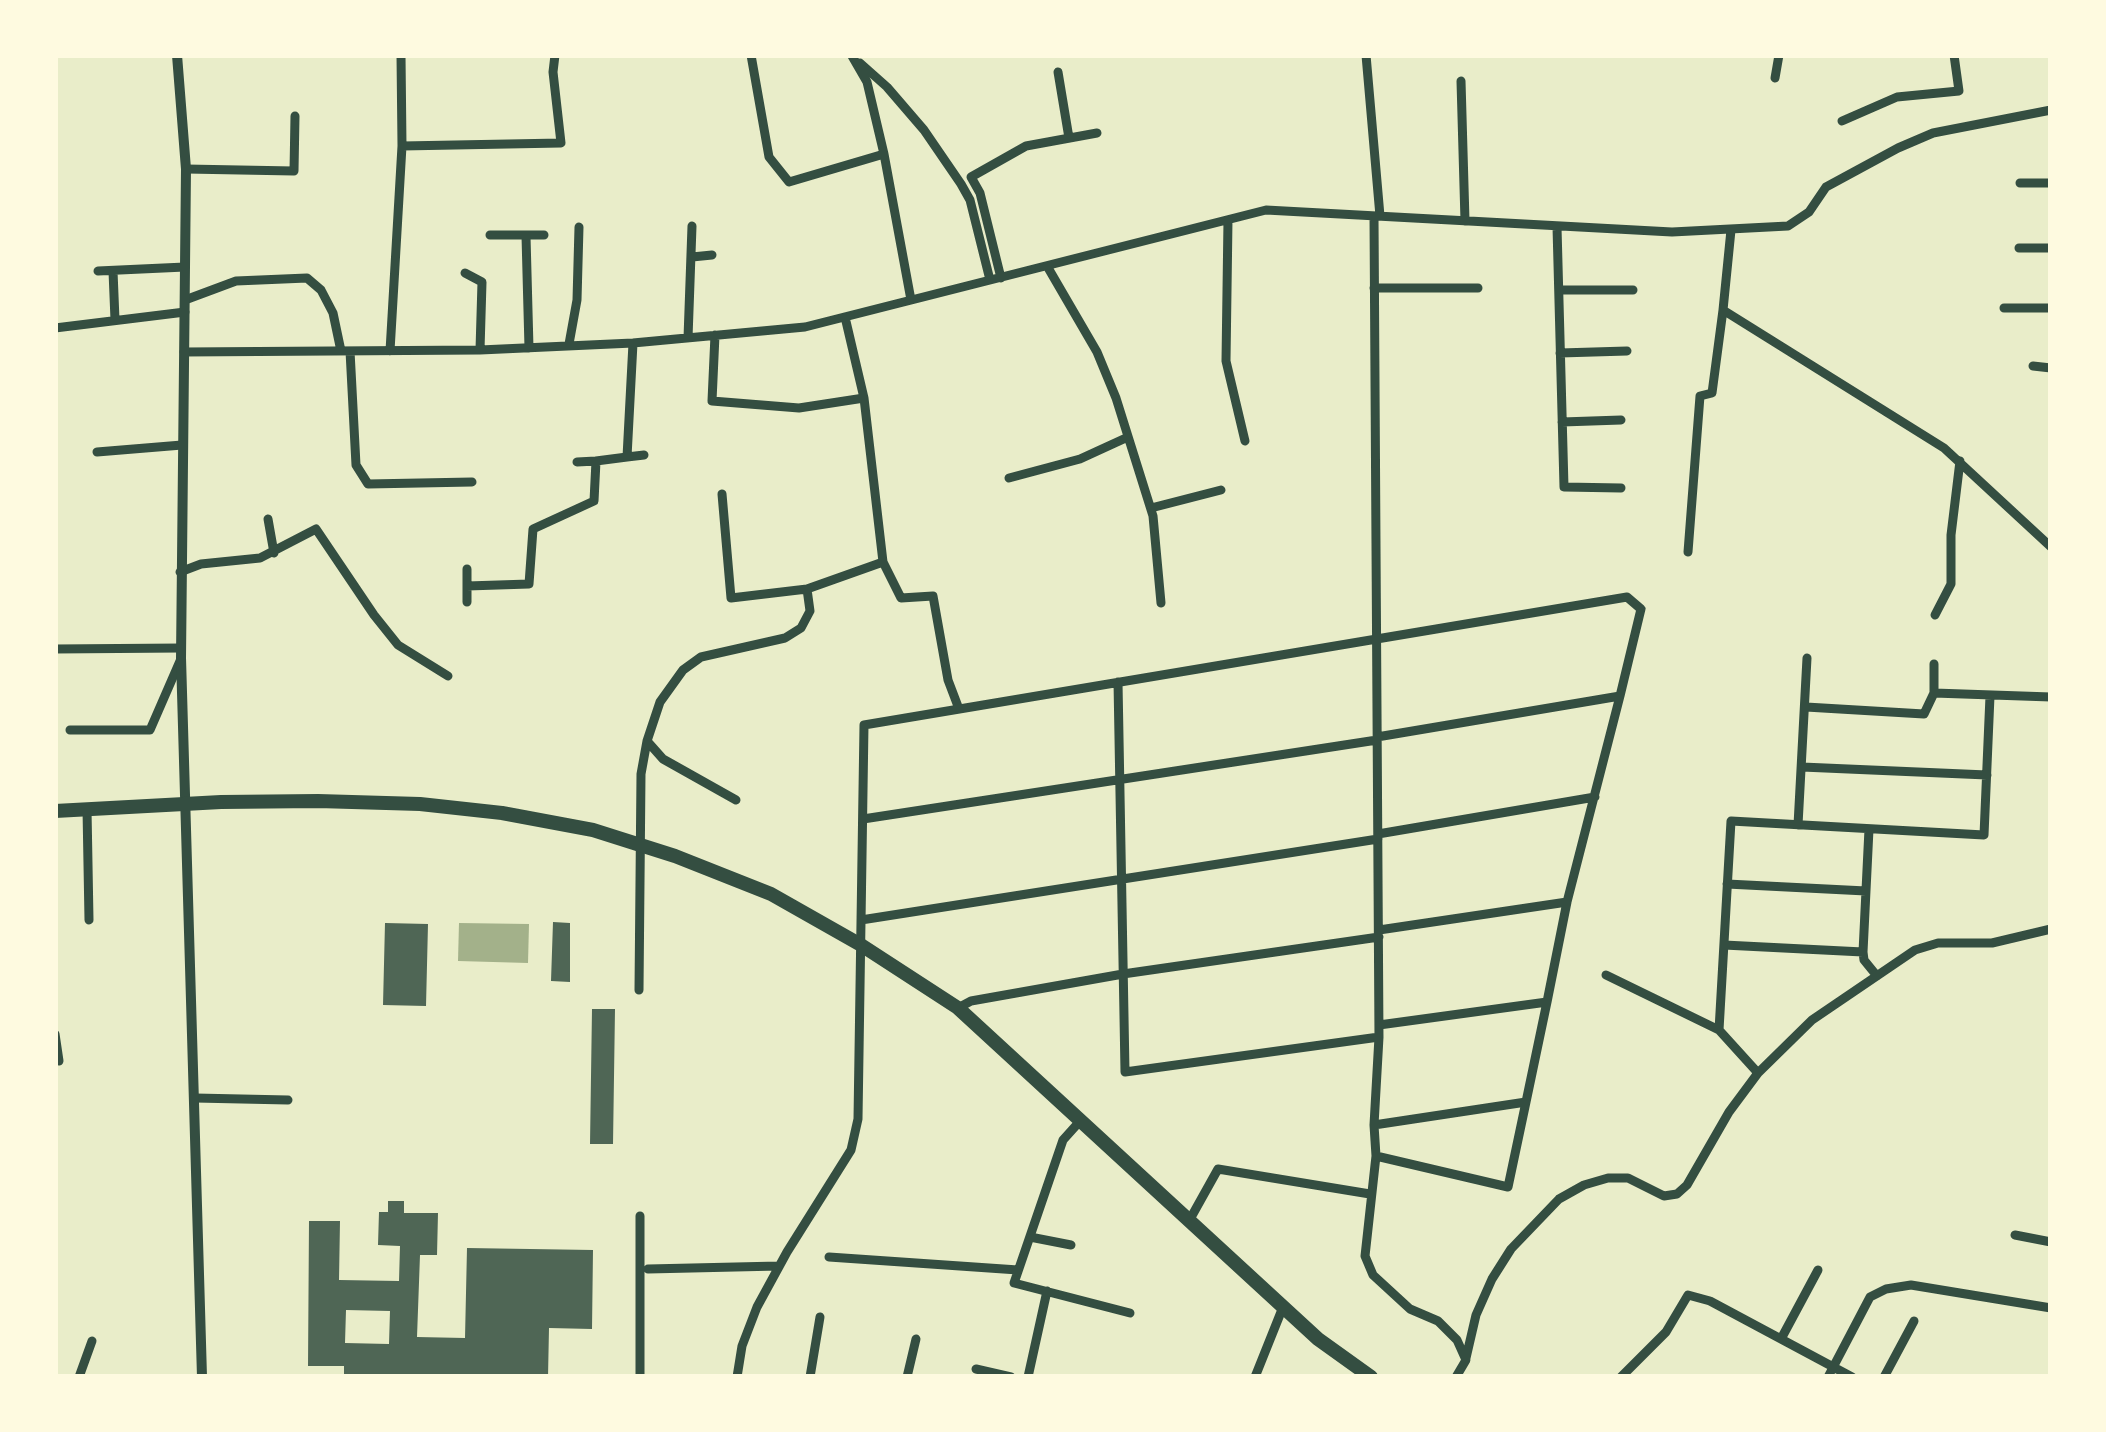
<!DOCTYPE html>
<html>
<head>
<meta charset="utf-8">
<style>
	body { margin:0 }
	#map { position:relative; width:2106px; height:1432px; overflow:hidden; background:#e9edc9; font-family:Manrope,sans-serif }
	canvas { display:block }
	.frame { position:absolute; inset:0; border:58px solid #fefae0; pointer-events:none }
</style>
</head>
<body>
<div id="map">
<canvas width="2106" height="1432"></canvas>
<div class="frame"></div>
</div>
<script>
const ctx = document.querySelector('canvas').getContext('2d');
ctx.lineJoin = 'round';
function fill(path, color) { ctx.fillStyle = color; ctx.fill(path, 'evenodd'); }
const poly = rows => new Path2D(rows.map(r => 'M' + r).join(''));
function stroke(path, color, width, dash) { ctx.strokeStyle = color; ctx.lineWidth = width; ctx.lineCap = dash ? 'butt' : 'round'; ctx.setLineDash(dash || []); ctx.stroke(path); }
fill(poly([
	[459,923,529,924,528,963,458,961]
]), '#a3b18a');
fill(poly([
	[553,922,570,923,570,982,551,981],
	[385,923,428,924,426,1006,383,1005],
	[592,1009,615,1009,613,1144,590,1144],
	[388,1201,404,1201,404,1213,438,1213,437,1255,420,1255,417,1337,465,1338,467,1248,593,1250,592,1329,549,1328,548,1377,344,1377,344,1366,308,1366,309,1221,340,1221,339,1280,399,1281,400,1246,378,1245,379,1212,388,1212],
	[346,1310,390,1311,389,1344,345,1343]
]), '#4f6655');
stroke(poly([
	[751,55,769,157,789,182,884,154,867,82,852,56],
	[1366,55,1380,216],
	[860,63,887,87,924,130,961,184,970,200,990,280],
	[1058,72,1069,138],
	[1775,78,1779,55],
	[1461,81,1465,221],
	[1842,121,1897,97,1959,91,1954,55],
	[402,146,561,143,553,72,555,55],
	[884,154,911,300],
	[186,169,294,171,295,116],
	[2020,183,2051,183],
	[1374,216,1379,1037,1374,1125,1376,1156,1365,1256,1373,1275,1410,1309,1438,1321,1457,1340,1466,1360,1456,1377],
	[1228,220,1226,361,1245,441],
	[1557,227,1564,487,1621,488],
	[1731,230,1723,310,1944,448,2051,547],
	[490,235,544,235],
	[526,236,529,348],
	[2019,248,2051,248],
	[692,257,712,255],
	[1047,266,1097,352,1116,398,1153,516,1161,603],
	[98,271,185,267],
	[113,271,115,320],
	[465,273,482,282,480,350],
	[1001,278,980,193,971,177,1026,146,1097,133],
	[1374,288,1478,288],
	[1559,290,1633,290],
	[185,300,236,281,307,278,321,290,333,313,341,351],
	[2004,308,2051,308],
	[845,317,864,398,883,562],
	[55,328,185,312],
	[715,335,712,401,799,408,864,398],
	[688,338,692,226],
	[569,344,577,300,579,227],
	[350,351,356,465,368,484,472,482],
	[390,351,402,146,401,55],
	[184,352,480,350,633,343,805,327,1266,210,1672,232,1788,226,1809,212,1826,187,1898,148,1933,133,2051,110],
	[1560,353,1627,351],
	[2033,366,2051,368],
	[1562,422,1621,420],
	[97,452,182,445],
	[627,457,644,455],
	[577,462,596,461],
	[1009,478,1080,459,1128,437],
	[722,494,731,598,807,589,883,562,901,598,933,596,948,680,959,709],
	[1151,508,1221,490],
	[268,519,274,553],
	[1688,552,1700,396,1712,393,1723,310],
	[467,569,467,602],
	[180,572,201,564,260,558,316,529,374,615,398,645,448,676],
	[467,586,529,584,533,529,594,501,596,461,627,457,633,343],
	[1935,615,1951,584,1951,535,1960,461],
	[55,649,181,648],
	[1118,682,1125,1072,1379,1037],
	[1934,693,2051,697],
	[1806,707,1924,714,1934,693,1934,664],
	[70,730,150,730,180,661],
	[1377,737,1620,696,1567,902],
	[647,741,663,759,736,800],
	[1802,767,1987,775],
	[87,809,89,920],
	[863,819,1377,740],
	[1798,825,1807,658],
	[1378,834,1595,797],
	[1727,884,1866,891],
	[861,920,1378,839],
	[1379,930,1567,902,1547,1002],
	[1724,945,1863,952,1869,829],
	[1863,952,1864,960,1877,976],
	[1606,975,1719,1030],
	[639,990,641,774,647,741,660,702,683,670,701,657,785,638,801,628,810,611,807,589],
	[958,1008,971,1001,1123,974,1379,937],
	[1379,1025,1547,1002,1526,1102],
	[55,1034,59,1061],
	[1758,1073,1719,1030,1731,821,1984,835,1990,696],
	[195,1098,288,1100],
	[1081,1120,1063,1140,1014,1283,1130,1313],
	[1374,1125,1526,1102,1508,1187,1376,1156],
	[640,1216,640,1377],
	[1189,1221,1218,1169,1370,1194],
	[2015,1235,2051,1242],
	[1030,1237,1071,1245],
	[829,1257,1018,1270],
	[648,1269,779,1266],
	[1781,1339,1818,1270],
	[1466,1358,1476,1315,1492,1279,1511,1249,1559,1199,1584,1185,1608,1178,1628,1178,1664,1196,1677,1194,1687,1185,1729,1112,1758,1073,1812,1020,1915,950,1938,943,1992,943,2051,929],
	[976,1369,1011,1377],
	[79,1377,92,1341],
	[737,1377,742,1346,757,1307,787,1252,851,1150,858,1119,864,725,1627,597,1641,609,1620,696],
	[810,1377,820,1317],
	[907,1377,916,1339],
	[1028,1377,1047,1291],
	[1255,1377,1283,1307],
	[1621,1377,1666,1332,1688,1295,1710,1301,1852,1377],
	[1828,1377,1870,1297,1886,1289,1911,1285,2051,1308],
	[1884,1377,1914,1321]
]), '#344e41', 9);
stroke(poly([
	[177,55,186,169,181,658,202,1377]
]), '#344e41', 10);
stroke(poly([
	[55,811,221,802,318,801,420,804,502,813,593,830,675,856,771,894,861,945,958,1008,1318,1339,1371,1377]
]), '#344e41', 14);
</script>
</body>
</html>
